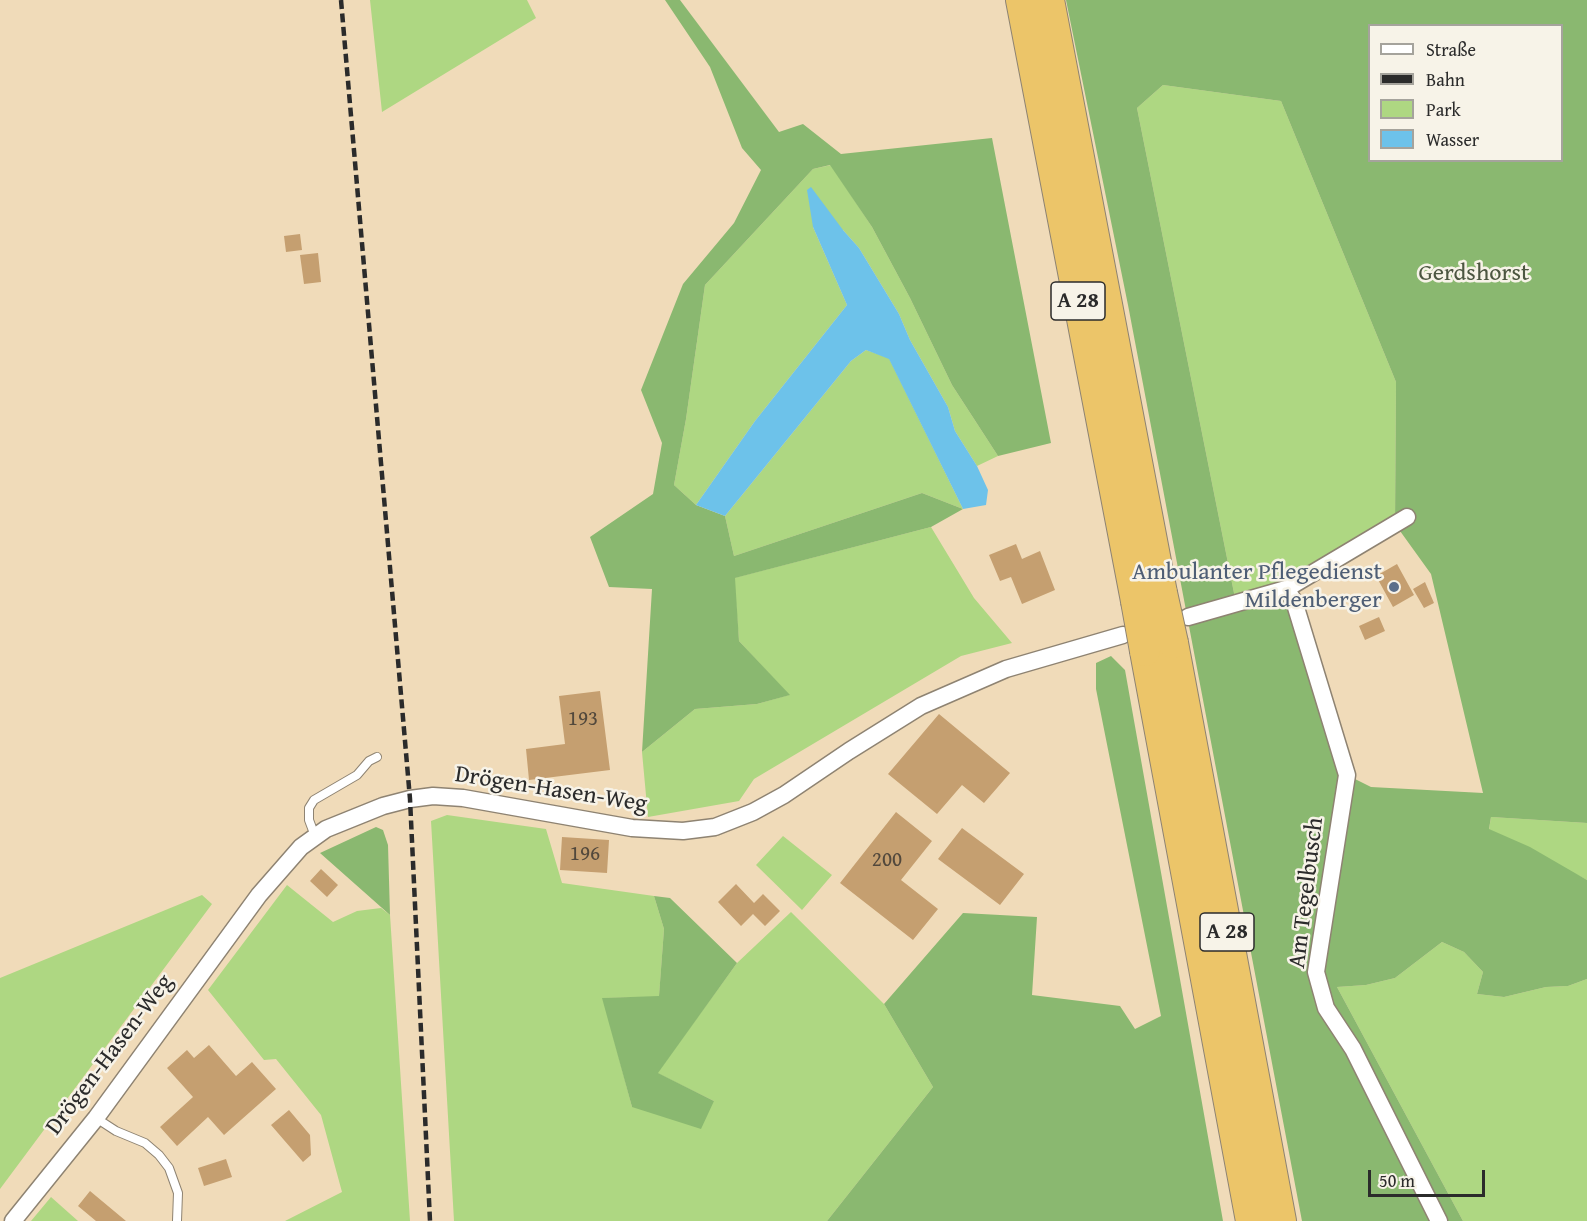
<!DOCTYPE html>
<html>
<head>
<meta charset="utf-8">
<style>
	body { margin:0 }
	#map { position:relative; width:1587px; height:1221px; overflow:hidden; background:#f0dbb9; font-family:"Gentium Book Plus",serif }
	canvas { display:block }
	.legend { position:absolute; left:1368px; top:24px; width:195px; height:138px; box-sizing:border-box; background:#f7f3e8; border:2px solid #a5a39c; margin:0; padding:8px 10px; list-style:none; font-size:18px; color:#2b2b2b }
	.legend li { display:flex; align-items:center; gap:12px; height:30px }
	.legend b { width:30px; border:2px solid #a5a39c }
	.scale { position:absolute; left:1368px; top:1170px; width:117px; height:27px; box-sizing:border-box; border:3px solid #2b2b2b; border-top:0; padding-left:8px; font-size:18px; line-height:21px; white-space:nowrap; color:#2b2b2b; -webkit-text-stroke:4px #f7f3e8; paint-order:stroke }
</style>
</head>
<body>
<div id="map">
<canvas width="1587" height="1221"></canvas>
<ul class="legend">
<li><b style="height:8px;background:#fff"></b>Straße</li>
<li><b style="height:8px;background:#2b2b2b"></b>Bahn</li>
<li><b style="height:16px;background:#aed782"></b>Park</li>
<li><b style="height:16px;background:#6dc2ea"></b>Wasser</li>
</ul>
<div class="scale">50 m</div>
</div>
<script>
const ctx = document.querySelector('canvas').getContext('2d');
ctx.lineJoin = 'round';
function fill(path, color) { ctx.fillStyle = color; ctx.fill(path, 'evenodd'); }
const poly = rows => new Path2D(rows.map(r => 'M' + r).join(''));
function stroke(path, color, width, dash) { ctx.strokeStyle = color; ctx.lineWidth = width; ctx.lineCap = dash ? 'butt' : 'round'; ctx.setLineDash(dash || []); ctx.stroke(path); }
function drawText(font, color, halo, rows, align = 'center') {
  ctx.font = font + ' "Gentium Book Plus",serif'; ctx.lineWidth = 5; ctx.setLineDash([]); ctx.textBaseline = 'middle'; ctx.strokeStyle = halo; ctx.fillStyle = color; for (const [text, x, y, turn = 0] of rows) {
    ctx.save(); ctx.translate(x, y); ctx.rotate((+turn || 0) * Math.PI / 180); ctx.textAlign = isNaN(turn) ? turn : align; if (halo) ctx.strokeText(text, 0, 0); ctx.fillText(text, 0, 0); ctx.restore();
  }
}
fill(poly([
	[370,0,527,0,536,18,382,112],
	[1163,85,1281,101,1396,382,1395,524,1286,589,1236,603,1137,108],
	[831,165,872,227,910,298,952,385,998,456,977,466,955,431,948,407,910,340,899,314,859,248,843,230,813,227,847,305,755,421,696,505,674,485,686,419,705,285,813,169],
	[866,350,889,358,963,509,922,493,734,556,725,516,851,361],
	[931,527,974,598,1012,643,961,656,754,779,739,801,648,817,642,752,695,709,757,704,789,695,739,641,734,578],
	[447,815,546,829,562,883,654,896,664,929,659,997,603,998,632,1107,714,1101,657,1073,737,963,791,912,884,1004,933,1087,827,1221,454,1221,431,821],
	[1491,817,1587,823,1587,880,1489,830],
	[783,836,832,875,802,910,756,865],
	[287,885,333,922,357,911,381,908,390,915,410,1221,285,1221,342,1192,321,1115,276,1059,264,1060,208,990],
	[202,895,212,904,0,1189,0,978],
	[1442,942,1464,952,1483,972,1477,994,1504,997,1546,987,1568,986,1587,979,1587,1221,1463,1221,1337,987,1366,985,1395,978],
	[51,1197,78,1221,31,1221]
]), '#aed782');
fill(poly([
	[665,0,680,0,779,132,803,124,841,154,992,138,1051,443,998,456,952,385,910,298,872,227,830,165,813,169,705,285,686,419,674,485,696,505,725,516,734,556,922,493,963,509,931,527,735,578,739,641,790,695,757,704,695,709,642,752,652,589,609,587,590,537,653,494,662,443,641,390,683,284,734,223,761,170,742,148,710,67],
	[1066,0,1587,0,1587,823,1491,817,1489,829,1530,847,1587,880,1587,979,1568,986,1546,987,1504,997,1477,994,1483,972,1464,952,1442,942,1395,978,1366,985,1337,987,1463,1221,1302,1221,1128,305],
	[1370,26,1562,26,1562,160,1370,160],
	[1163,85,1281,101,1396,382,1395,524,1431,574,1483,793,1371,787,1347,775,1286,589,1236,603,1137,108],
	[1111,656,1125,670,1223,1221,827,1221,933,1087,884,1004,963,913,1037,917,1032,995,1120,1006,1135,1029,1161,1016,1096,689,1096,663],
	[376,827,383,830,388,845,390,915,320,853],
	[654,896,670,898,737,963,658,1073,714,1101,701,1129,632,1107,602,998,659,996,664,929]
]), '#8ab870');
fill(poly([
	[811,187,843,230,859,248,899,314,910,340,948,407,955,431,977,466,988,490,986,505,963,509,889,359,866,350,851,361,725,516,696,505,755,421,847,305,813,227,807,190]
]), '#6dc2ea');
fill(poly([
	[300,234,302,250,286,252,284,236],
	[318,253,321,282,304,284,300,255],
	[1016,544,1022,559,1040,551,1055,590,1022,604,1011,577,1000,581,989,555],
	[1397,564,1414,595,1393,607,1376,576],
	[1425,582,1434,603,1424,608,1413,589],
	[1379,617,1385,631,1365,640,1359,626],
	[600,691,610,770,529,780,526,749,565,744,559,696],
	[939,714,1010,773,984,803,962,785,937,814,888,774],
	[896,812,932,841,901,880,938,909,913,940,840,883],
	[962,828,1024,874,1000,905,938,859],
	[562,837,609,840,607,873,560,870],
	[321,869,338,885,327,897,310,881],
	[736,884,754,903,763,894,780,911,765,926,753,914,741,926,718,902],
	[209,1045,236,1076,252,1062,276,1089,224,1135,208,1117,177,1146,160,1127,193,1097,167,1068,187,1050,194,1058],
	[289,1110,310,1135,311,1155,303,1162,271,1125],
	[226,1159,232,1177,204,1186,198,1168],
	[90,1191,126,1221,96,1221,78,1206]
]), '#c59f70');
const lane = poly([
	[315,836,309,820,309,808,314,800,357,775,369,761,377,757],
	[96,1118,116,1131,145,1143,159,1155,169,1168,178,1193,177,1221]
]);
const street = poly([
	[1286,589,1294,601,1347,775,1316,972,1326,1008,1353,1049,1439,1221],
	[1188,617,1286,589,1407,517],
	[13,1221,96,1118,259,895,301,847,326,829,383,806,410,799,433,796,463,798,632,828,683,831,715,827,753,812,784,795,849,751,921,706,1006,669,1123,635]
]);
const highway = poly([
	[1021,0,1136,601],
	[1049,0,1162,593],
	[1173,643,1281,1221],
	[1145,651,1251,1221]
]);
stroke(lane, '#8e8372', 10);
stroke(street, '#8e8372', 19);
stroke(highway, '#8e8372', 32);
stroke(lane, '#fff', 8);
stroke(street, '#fff', 16);
stroke(highway, '#ecc569', 30);
stroke(poly([
	[341,0,410,799,430,1221]
]), '#2b2b2b', 4.5, [9, 4.5]);
const highwayBridge = poly([
	[1162,593,1173,643],
	[1136,601,1145,651]
]);
stroke(highwayBridge, '#8e8372', 32, []);
stroke(highwayBridge, '#ecc569', 30);
for (const [x, y, r, color] of [
	[1394,587,6,"#5c6f8a"]
]) { const dot = new Path2D(); dot.arc(x, y, r, 0, 2 * Math.PI); ctx.fillStyle = color; ctx.fill(dot); stroke(dot, '#f7f3e8', 2); }
drawText('21px', '#52483c', null, [
	["193",583,720],
	["196",585,855],
	["200",887,861]
]);
for (const [x, y, w] of [
	[1078,301,54],
	[1227,932,54]
]) { const box = new Path2D(); box.roundRect(x - w / 2, y - 19, w, 38, 4.5); ctx.fillStyle = '#f7f3e8'; ctx.fill(box); stroke(box, '#2b2b2b', 1.5); }
drawText('bold 22px', '#2b2b2b', null, [
	["A 28",1078,301],
	["A 28",1227,932]
]);
drawText('24px', '#4c5641', '#f7f3e8', [
	["Gerdshorst",1474,274]
]);
drawText('24px', '#4e5e75', '#f7f3e8', [
	["Ambulanter Pflegedienst",1382,573],
	["Mildenberger",1382,601]
], 'right');
drawText('24px', '#2b2b2b', '#f7f3e8', [
	["Drögen-Hasen-Weg",551,790,9],
	["Am Tegelbusch",1307,893,-83],
	["Drögen-Hasen-Weg",110,1055,-53]
]);
</script>
</body>
</html>
